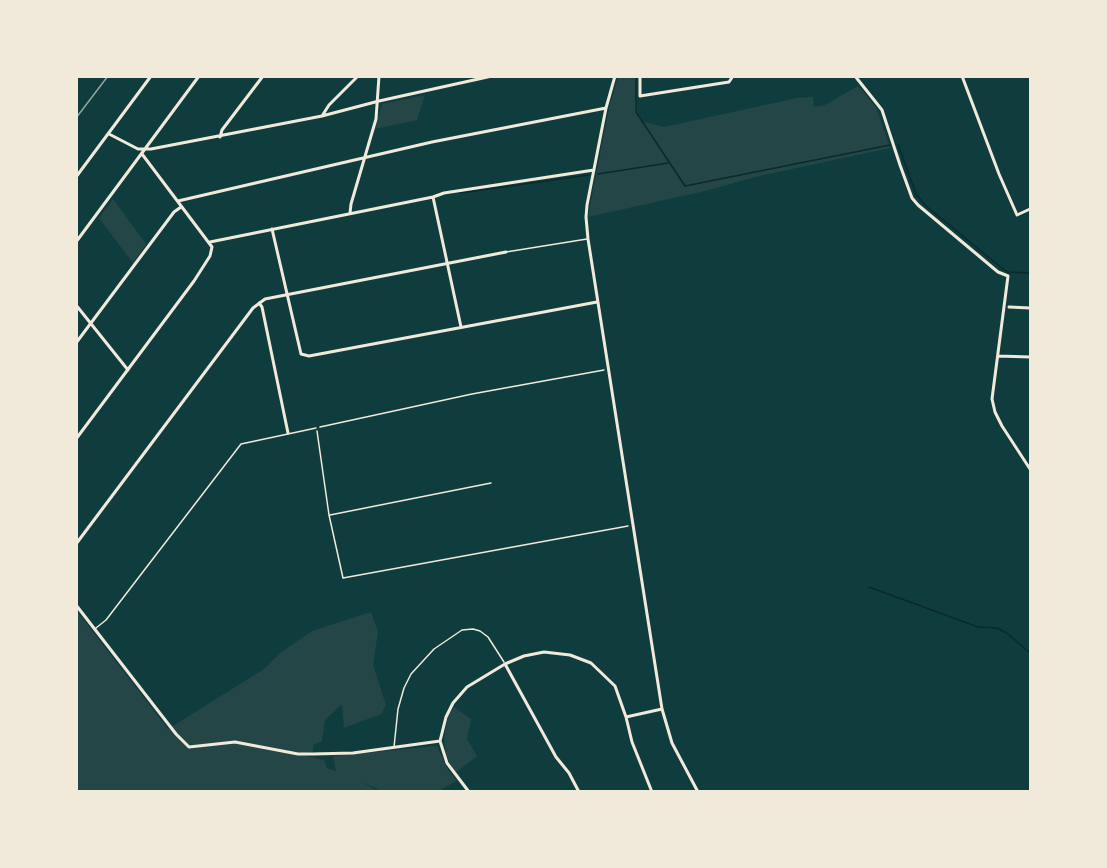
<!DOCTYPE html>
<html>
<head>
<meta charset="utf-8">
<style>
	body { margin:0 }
	#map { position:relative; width:1107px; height:868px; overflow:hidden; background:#0f3d3e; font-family:Inter,sans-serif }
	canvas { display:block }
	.frame { position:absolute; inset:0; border:78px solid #f1e9da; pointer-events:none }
</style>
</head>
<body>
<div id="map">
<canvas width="1107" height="868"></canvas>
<div class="frame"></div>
</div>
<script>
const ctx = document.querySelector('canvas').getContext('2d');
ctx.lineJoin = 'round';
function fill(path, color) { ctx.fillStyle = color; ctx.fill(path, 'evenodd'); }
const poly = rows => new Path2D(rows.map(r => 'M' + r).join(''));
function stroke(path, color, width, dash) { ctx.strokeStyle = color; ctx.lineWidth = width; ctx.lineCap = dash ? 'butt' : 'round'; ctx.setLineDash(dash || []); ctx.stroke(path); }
fill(poly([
	[618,77,637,77,637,113,644,122,664,127,797,98,813,97,814,107,825,105,858,86,876,107,890,148,759,176,705,191,588,217,609,108],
	[425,95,417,120,375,129,382,104],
	[113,199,146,244,133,263,99,218],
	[76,610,168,729,264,669,280,653,312,631,371,612,378,632,373,665,386,705,381,714,344,728,342,704,325,720,322,741,313,745,313,751,306,756,324,760,327,768,336,771,333,756,437,746,448,770,457,781,436,792,381,791,361,781,377,791,77,791],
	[454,707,471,719,467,739,477,756,455,773,446,756,444,737,448,717]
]), '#244646');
stroke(poly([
	[636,76,636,112,685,186,890,145],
	[898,144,916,194,925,205,1003,269,1008,272,1030,273],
	[598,174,668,163],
	[460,193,589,175],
	[869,587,978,627,997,628,1008,634,1030,653]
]), '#0a2a2b', 1.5);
stroke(poly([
	[320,427,472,394,604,370],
	[317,431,329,515,343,578,628,526],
	[330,515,491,483]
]), '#f1e9da', 1.5);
stroke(poly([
	[506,252,587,239],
	[96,628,106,620,241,444,316,428],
	[394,747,398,709,404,688,411,674,434,649,462,630,473,629,480,631,488,637,504,662]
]), '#f1e9da', 1.5);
stroke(poly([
	[615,76,606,108,587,205,586,217,588,239,662,709,672,743,698,792],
	[640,76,640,96,729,82,733,76],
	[855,76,882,110,900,165,912,198,918,205,998,272,1008,276,992,399,995,412,1002,426,1030,469],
	[962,76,999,174,1017,215,1030,209],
	[322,116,329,105,358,76],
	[109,134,138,149,151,149,322,116,379,101,492,76],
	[220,137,222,130,263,76],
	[76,177,151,76],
	[433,197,461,327],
	[178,201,432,142,606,108],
	[350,213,351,204,376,119,379,76],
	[272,229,301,354,309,356,597,302],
	[76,242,199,76],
	[210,242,433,197,444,193,594,170],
	[259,303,262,307,288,433],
	[76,305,128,370],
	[1009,307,1030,308],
	[76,343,174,212,181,207],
	[998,356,1030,357],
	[76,439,194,281,210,256,212,247,142,154],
	[76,544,253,308,265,299,506,252],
	[76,605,176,734,189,747,235,742,298,754,313,754,353,753,440,741],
	[505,664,556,757,569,773,579,792],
	[626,717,662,709],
	[469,792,447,763,440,741,446,717,453,703,467,687,505,664,524,656,544,652,570,655,591,663,615,686,626,717,632,742,652,792]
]), '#f1e9da', 3);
stroke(poly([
	[76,118,108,76]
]), '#97a49c', 1.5);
</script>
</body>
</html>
